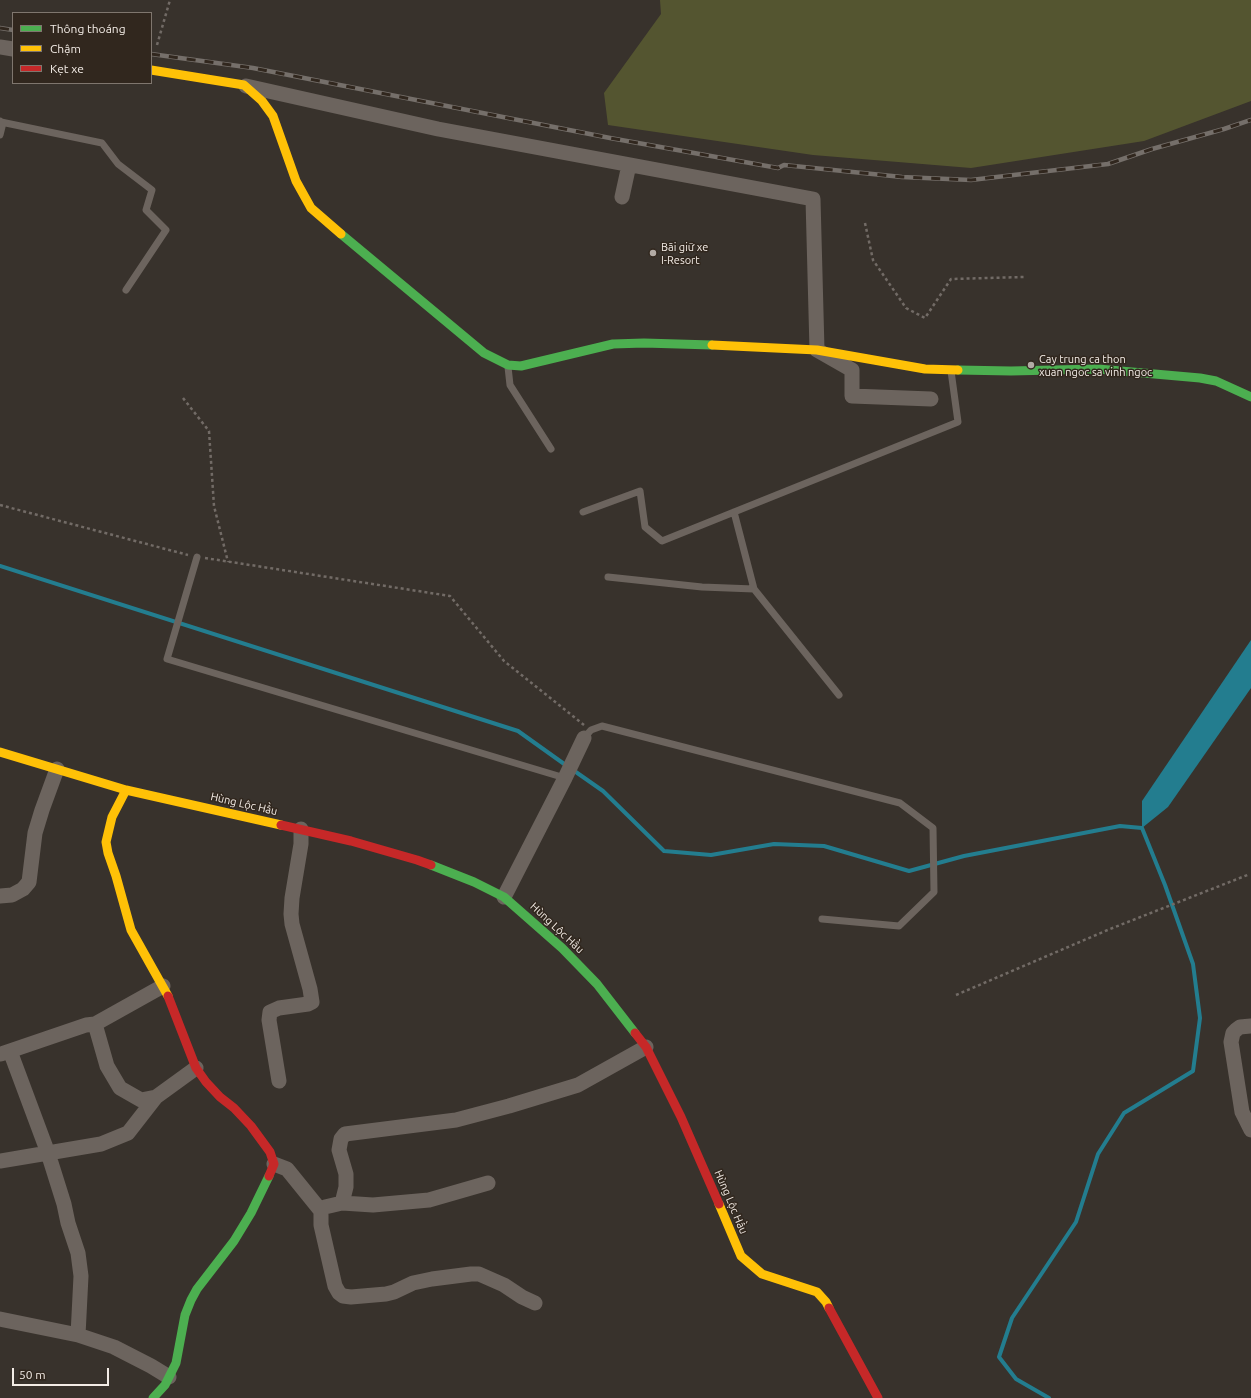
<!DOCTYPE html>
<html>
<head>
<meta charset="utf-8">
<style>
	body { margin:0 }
	#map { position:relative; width:1251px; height:1398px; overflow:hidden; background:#38322c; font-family:Ubuntu,sans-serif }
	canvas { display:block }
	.legend { position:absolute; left:12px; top:12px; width:140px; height:72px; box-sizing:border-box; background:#31271e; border:1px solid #7f766e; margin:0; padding:5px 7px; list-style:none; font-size:12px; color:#f3ece6 }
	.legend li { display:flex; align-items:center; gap:8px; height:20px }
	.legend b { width:20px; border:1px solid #7f766e }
	.scale { position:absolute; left:12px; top:1368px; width:97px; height:18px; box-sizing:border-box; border:2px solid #f3ece6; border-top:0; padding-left:5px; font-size:12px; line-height:14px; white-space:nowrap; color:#f3ece6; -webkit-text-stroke:3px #31271e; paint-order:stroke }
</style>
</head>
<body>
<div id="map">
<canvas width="1251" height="1398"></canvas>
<ul class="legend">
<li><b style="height:5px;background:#4caf50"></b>Thông thoáng</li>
<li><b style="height:5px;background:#ffc107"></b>Chậm</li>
<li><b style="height:5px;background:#c62828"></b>Kẹt xe</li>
</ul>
<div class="scale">50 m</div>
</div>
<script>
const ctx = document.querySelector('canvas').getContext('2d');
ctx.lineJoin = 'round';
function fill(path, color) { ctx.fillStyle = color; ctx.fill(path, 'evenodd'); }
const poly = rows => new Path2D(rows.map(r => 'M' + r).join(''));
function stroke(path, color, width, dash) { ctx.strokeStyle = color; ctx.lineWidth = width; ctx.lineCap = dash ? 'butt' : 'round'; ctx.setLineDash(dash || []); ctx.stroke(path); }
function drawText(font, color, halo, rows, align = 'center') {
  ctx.font = font + ' Ubuntu,sans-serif'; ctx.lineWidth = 3; ctx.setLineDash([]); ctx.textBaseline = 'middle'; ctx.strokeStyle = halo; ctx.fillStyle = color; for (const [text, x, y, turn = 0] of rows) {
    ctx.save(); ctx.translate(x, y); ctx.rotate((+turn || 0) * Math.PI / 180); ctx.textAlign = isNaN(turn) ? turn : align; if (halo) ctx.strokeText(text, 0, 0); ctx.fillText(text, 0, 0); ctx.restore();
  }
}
fill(poly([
	[660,0,1251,0,1251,101,1144,141,971,168,813,155,608,125,604,93,661,14]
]), '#545530');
fill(poly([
	[1251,640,1251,688,1168,807,1142,828,1142,801]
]), '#237d8f');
stroke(poly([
	[0,566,518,731,567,766],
	[573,770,603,791,664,851,711,855,774,844,824,846,909,871,964,856,1120,826,1142,828],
	[1049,1398,1016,1379,999,1357,1012,1318,1076,1222,1098,1154,1124,1113,1193,1071,1200,1018,1193,964,1165,885,1142,828]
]), '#237d8f', 4);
stroke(poly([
	[157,45,170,0],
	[865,223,873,260,906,308,925,318,951,279,1024,277],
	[183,398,209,431,214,506,228,562],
	[0,505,188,555],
	[205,558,450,596,504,661,584,725],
	[956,995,1110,929,1250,874]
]), '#726b66', 2.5, [3, 3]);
stroke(poly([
	[0,121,2,127,0,135],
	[1,122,102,143,118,164,152,190,146,210,166,230,126,290],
	[508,367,510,385,551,449],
	[583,512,640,491,645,527,662,541,958,422,951,371],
	[734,512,754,589,839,695],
	[197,557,167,659,565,778],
	[608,577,702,587,754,589],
	[584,738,591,730,602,726,900,803,933,828,934,892,899,926,822,919]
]), '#6c645e', 7);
stroke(poly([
	[0,47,13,49],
	[246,86,438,129,813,199,817,350,852,370,852,396,931,399],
	[622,197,629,165],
	[0,896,12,895,23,889,29,882,35,833,42,810,57,769],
	[504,897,565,778,584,738],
	[95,1024,107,1066,120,1088,141,1100,156,1097],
	[1251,1026,1240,1027,1236,1030,1233,1033,1231,1042,1242,1112,1251,1130],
	[10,1051,48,1153,101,1144,128,1133,156,1097,196,1068],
	[1,1054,86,1025,95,1024,163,986],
	[279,1081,269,1020,270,1012,279,1008,308,1004,312,1002,310,989,292,924,291,914,292,898,301,844,301,829],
	[0,1161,48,1153,64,1204,68,1223,78,1253,81,1276,78,1335],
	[274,1164,287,1169,321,1211],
	[488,1183,429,1200,373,1205,342,1203,325,1207,321,1211,321,1225,335,1286,339,1293,343,1296,351,1297,386,1294,394,1292,413,1283,432,1279,471,1274,479,1274,504,1285,522,1297,535,1303],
	[342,1203,346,1187,346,1174,339,1150,341,1139,345,1134,456,1120,509,1106,578,1085,646,1047],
	[0,1319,78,1335,114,1347,151,1366,169,1377]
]), '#6c645e', 15);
stroke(poly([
	[341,234,484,353,508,365,521,366,613,344,644,343,712,345],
	[958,370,1011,371,1098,369,1200,378,1216,381,1251,397],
	[431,865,474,882,504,897,562,948,597,984,635,1033],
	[153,1398,165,1385,176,1363,185,1315,191,1300,197,1289,234,1241,251,1213,269,1176]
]), '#4caf50', 9);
stroke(poly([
	[151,70,244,85,262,101,273,116,296,181,311,208,341,234],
	[712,345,817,350,925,369,958,370],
	[0,752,126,790,281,825],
	[126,790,112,817,106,842,108,853,116,876,131,930,168,996],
	[719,1204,741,1256,762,1274,817,1292,826,1302,829,1308]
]), '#ffc107', 9);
stroke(poly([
	[281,825,351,841,417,860,431,865],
	[168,996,196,1068,206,1082,220,1097,234,1108,251,1126,270,1152,274,1164,269,1176],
	[635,1033,646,1047,681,1117,719,1204],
	[829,1308,878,1398]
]), '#c62828', 9);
const rail = poly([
	[0,28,13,30],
	[151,54,253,68,610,138,778,168,784,165,902,177,971,180,1108,164,1152,149,1224,129,1251,120]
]);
stroke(rail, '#756f6a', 4.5);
stroke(rail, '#31271e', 3, [9]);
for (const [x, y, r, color] of [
	[653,253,4,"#b2aba5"],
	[1031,365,4,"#b2aba5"]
]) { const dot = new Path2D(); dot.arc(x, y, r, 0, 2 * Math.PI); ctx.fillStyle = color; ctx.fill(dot); stroke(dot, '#31271e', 1.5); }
drawText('11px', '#f3ece6', '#31271e', [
	["Bãi giữ xe",661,247],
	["I-Resort",661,260],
	["Cay trung ca thon",1039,359],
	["xuan ngoc sa vinh ngoc",1039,372]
], 'left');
drawText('11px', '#f3ece6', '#31271e', [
	["Hùng Lộc Hầu",244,804,13],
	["Hùng Lộc Hầu",557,928,43],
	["Hùng Lộc Hầu",731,1202,67]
]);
</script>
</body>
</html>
